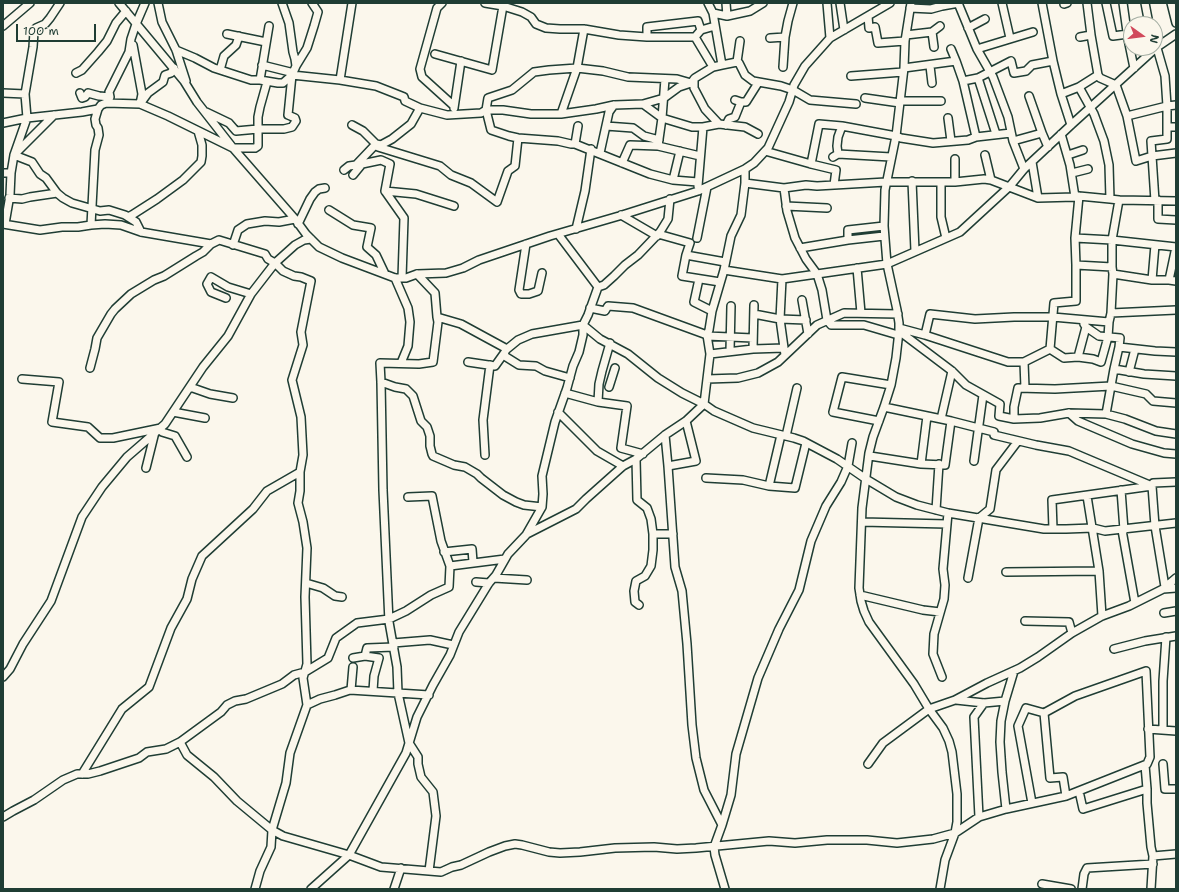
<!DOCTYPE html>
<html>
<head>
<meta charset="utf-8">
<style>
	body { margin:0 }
	#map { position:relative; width:1179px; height:892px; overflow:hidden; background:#fbf7ec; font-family:"Shantell Sans",sans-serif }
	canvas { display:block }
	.frame { position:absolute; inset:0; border:4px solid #1f3d34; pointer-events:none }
	.north { position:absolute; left:1123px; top:16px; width:40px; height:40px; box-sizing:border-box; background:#fbf7ec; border:1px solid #a3ada2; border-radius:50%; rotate:104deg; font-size:11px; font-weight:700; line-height:16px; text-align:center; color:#1f3d34 }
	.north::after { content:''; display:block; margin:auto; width:14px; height:18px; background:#d1495b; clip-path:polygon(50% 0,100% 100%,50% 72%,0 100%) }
	.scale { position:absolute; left:16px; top:24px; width:80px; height:18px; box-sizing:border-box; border:2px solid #1f3d34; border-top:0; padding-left:5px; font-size:12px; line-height:14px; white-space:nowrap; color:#1f3d34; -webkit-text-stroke:3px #fbf7ec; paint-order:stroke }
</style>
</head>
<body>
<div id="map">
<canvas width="1179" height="892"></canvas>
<div class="frame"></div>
<div class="north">N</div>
<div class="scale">100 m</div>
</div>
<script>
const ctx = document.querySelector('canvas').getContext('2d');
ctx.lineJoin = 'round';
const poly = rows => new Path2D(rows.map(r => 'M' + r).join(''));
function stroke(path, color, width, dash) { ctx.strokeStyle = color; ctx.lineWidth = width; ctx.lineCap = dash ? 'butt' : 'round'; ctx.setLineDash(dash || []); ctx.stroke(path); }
const minor = poly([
	[119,3,184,81,197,102,233,148,295,219,306,234,319,247,342,258,395,278,406,278,417,274,446,273,463,268,479,260,550,236,619,216,698,191,745,169,754,163,768,148,789,102,794,85,805,66,830,38,890,3],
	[158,3,162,22,176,50,186,81],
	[442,3,437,8,420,69,422,77,454,106],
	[485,3,503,6,522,12,531,17,536,24,546,28,560,29,584,29,619,35,647,37,695,37,701,30,715,26],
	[708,3,713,13,722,65,737,62,739,63,745,75,753,81,781,86,793,90],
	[726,3,727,16],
	[827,3,830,38],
	[840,3,844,30],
	[911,3,905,41,904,68,896,136,885,190,884,226,887,264,897,310,899,323,899,331,896,358,891,385,884,407,873,437,869,453,862,508,859,588,861,601,864,611,869,622,914,684,929,709,943,728,949,741,952,752,957,794,957,822,955,833,945,860,940,889],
	[958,3,977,49,993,77,1008,117,1013,141,1024,169],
	[1002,3,1010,38],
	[1042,3,1053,61,1061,94,1071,125],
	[1064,3,1064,4,1067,3],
	[1087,3,1091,35],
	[1106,3,1113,36,1128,34],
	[1123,3,1128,39,1134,68],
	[1145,3,1149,24],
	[1171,3,1176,23],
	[910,8,931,9,942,6,959,3],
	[713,13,727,16,750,11,763,3],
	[868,16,869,28,875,27,878,43,905,41],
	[3,26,30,3],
	[968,28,985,19],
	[932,32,934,47],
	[227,34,266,42],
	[906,35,932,32,940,26],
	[647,37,647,27,698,21,701,30],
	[695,37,713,67],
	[1080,37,1091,35,1098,75],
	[770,38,785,37],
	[133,45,142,94,140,104,148,93,163,82,165,75,171,73,174,68],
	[951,49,956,61],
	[977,49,1033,32],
	[176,50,195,58,214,68,251,80,260,80,278,83,283,83,292,75,296,66,295,59,293,52,289,23,282,3],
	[435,54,492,70,503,6],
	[737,62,740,41],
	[262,65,290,72,292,75],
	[296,66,307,48,314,26,318,12,312,3],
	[930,66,932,83],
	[783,67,785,37,788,21,793,3],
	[904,68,956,61,963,81,976,137],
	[220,70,224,56,236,45,239,36],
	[76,73,82,70,98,52,107,41,116,23,126,11],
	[851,76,903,72],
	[978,78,1011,61,1014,73,1026,71,1032,65,1053,61],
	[694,79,694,88,705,109,719,124],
	[260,80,269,26],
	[340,80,352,3],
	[963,81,978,78,996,134],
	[691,83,677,79,628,77,603,71,577,68,549,70,534,72,512,90,488,98,486,110,503,110,531,114,561,114,596,109,614,105,643,104,662,118,692,127,703,127,719,124,745,127,758,134],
	[1079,87,1094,114,1104,141,1109,165,1110,199],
	[793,90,810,100,856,104],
	[3,93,25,94,33,47,34,32,36,28,45,24,50,18,60,3],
	[80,93,82,98,85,97,88,93,99,96,110,97,109,92,129,52,131,39,136,24,145,3],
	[25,94,27,118,14,155,32,162,40,174,46,178,57,193,63,198,72,203,100,211,109,210,125,215,136,222,141,232],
	[1061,94,1079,87,1098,75,1100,78,1116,85,1127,116,1136,161,1152,156,1176,153],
	[1029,96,1042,133],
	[865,98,900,103],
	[735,100,741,102,746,102,758,83],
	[900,101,941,101],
	[643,104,664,98,679,87,691,83,695,78,713,67,722,65],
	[454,108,461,61],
	[206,112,229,123,236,131,258,129,258,117,260,107,267,82],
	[561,114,577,68,584,29],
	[1127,116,1167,106,1176,105],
	[948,118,951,141],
	[3,123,27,118,82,112,98,109,101,105,106,103,140,104,168,116,233,148,255,148,258,146,258,129,284,129,292,127,296,121,295,118,288,115,292,75,340,80,376,86,404,97,405,101,420,108,447,115,481,113,486,110,491,130,509,136,518,138,558,141,571,144,575,144,650,174,673,180,698,182],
	[726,125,729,119,735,117,741,102],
	[606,126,633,128,644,136,659,140],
	[1167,127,1176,127],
	[1061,134,1070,165,1075,197],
	[1013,141,1042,133,1048,147],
	[376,144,381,145,392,139,411,124,420,108],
	[575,144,578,126],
	[658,146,662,118,665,79],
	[378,147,440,166,451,175,471,183,497,202,508,171,515,166,518,138],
	[765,151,811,164,836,170,834,185],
	[600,153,609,112,614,105],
	[838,154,837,146,838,137,842,126],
	[985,155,991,180],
	[1068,155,1083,150],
	[833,157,838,154,891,157],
	[1032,162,1038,198],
	[622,163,630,145,658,146,700,156],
	[811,164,819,124,842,126,896,136,901,138,933,143,968,140,976,137,1011,133],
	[344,170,349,166,356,165,376,144,363,131,352,125],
	[3,173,11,173,14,155,54,115],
	[1072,173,1088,169],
	[353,175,362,164,381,160,390,164,385,191,404,218,402,278],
	[673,180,680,151],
	[912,181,915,251],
	[941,182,941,217,946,238],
	[955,182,955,159],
	[745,183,784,188,806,185,817,186,886,182,955,182,984,179,991,180,1038,198,1075,197,1079,196,1075,238,1076,265,1112,267,1113,274,1152,280,1169,280,1176,281],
	[698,186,703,127],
	[784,188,787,211,795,238,806,259,817,274,822,290,827,320,831,325,864,325,898,335],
	[385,191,416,194,454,206],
	[1079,196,1110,199,1119,200,1176,201],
	[9,198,22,199,30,197,57,193],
	[1158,200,1158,219,1176,220],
	[1155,201,1151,141,1167,139,1167,106,1165,76,1155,41],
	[786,206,827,208],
	[329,210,353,225,371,228,367,247,376,255,385,274],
	[621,215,657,236],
	[128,217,132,215,157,199,183,180,201,162,202,156,202,145,198,131],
	[3,224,40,230,62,227,78,227,91,225,105,224,121,225,141,232,211,244,219,240,265,254,268,259,275,263,295,245,304,240,311,239],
	[5,224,10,195,11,173],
	[298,224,310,199,315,192,319,189,325,188],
	[91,225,95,150,99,135,98,128,96,125,95,119,98,109],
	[576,229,585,191,591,149],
	[558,234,598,287],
	[658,234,690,243,686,255,682,276,720,282],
	[697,238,707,187],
	[1075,238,1112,240,1176,247],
	[848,240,848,230,884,226],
	[526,244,519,290,521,294,529,294,538,291,542,273],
	[233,245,238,230,247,224,265,221,279,222,295,219],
	[800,248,848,240,884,236],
	[686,255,725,262],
	[1112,267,1112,240,1119,200],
	[857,268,861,313],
	[724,270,782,279,887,264,960,232,1010,186,1024,169,1071,125,1157,47,1176,34],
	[417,274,435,293,437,317,461,324,507,349,518,340,532,334,583,325,600,339,628,354,658,378,682,393,704,404,714,411,753,428,794,438,803,441,837,459,866,479,896,497,917,505,948,513,1044,529,1066,529,1093,528,1105,531,1176,523],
	[395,278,408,308,410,322,408,346,401,363],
	[699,279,694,302,712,311],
	[782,279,780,319,785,355],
	[1152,280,1155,245],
	[1169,280,1176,247],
	[226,298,211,292,207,284,211,277,228,287,251,294],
	[802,300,808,334],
	[590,308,605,311,608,306,633,308,707,335],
	[1111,313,1113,274],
	[754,314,780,319,806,320],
	[1086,327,1099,336,1120,338,1119,347,1155,351,1176,352],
	[899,328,925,335,1008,362,1024,362,1050,349,1064,358,1078,357,1093,359,1101,362,1108,337,1109,322,1111,313,1176,310],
	[899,331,952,371,966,385,1000,404,999,416,1014,419,1040,418,1069,413,1106,414,1114,369,1144,374,1176,376],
	[925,335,930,314,975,319,1014,317,1053,317,1109,322],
	[707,336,753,338],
	[753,349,754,305],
	[1050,349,1054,303,1076,301,1076,265],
	[730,351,731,306],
	[710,354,753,349,784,348],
	[503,355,519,365,536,366,545,371,570,378],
	[1078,357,1086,327,1084,324],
	[468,362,495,366,505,352],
	[1024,362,1025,388],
	[90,368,95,349,97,338,111,314,115,309,131,294,154,280,164,276,196,256,203,252,211,244],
	[1114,369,1119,347],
	[1129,372,1135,349],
	[22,379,59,382,52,422,88,427,100,438,113,438,161,428,162,432,175,436,187,457],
	[707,379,738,378,758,373,778,362,817,325,844,313,898,314],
	[381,382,395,387,406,389,413,396,421,421,427,427,430,436,430,446,432,454,433,456,454,465,465,467,477,474,481,478,503,495,516,502,524,505,542,507],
	[190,387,210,394,233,398],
	[609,387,615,368],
	[565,393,598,402,627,406,621,448,643,454],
	[598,402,599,384,602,371,610,343],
	[884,407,951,421,994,432,994,435,1036,445,1069,451,1152,486,1155,526,1165,587],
	[173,412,205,418],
	[558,412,597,451,623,466],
	[1069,413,1078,421,1132,444,1164,453,1176,454],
	[1106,414,1125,419,1156,431,1176,434],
	[941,419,952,371],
	[1014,419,1014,407,1018,388,1055,389,1111,386,1146,394,1153,401,1176,403],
	[879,421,833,412,842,377,891,385],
	[665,435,668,466,675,567,682,591,687,644,692,725,696,758,704,790,722,825,714,847,715,855,725,889],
	[786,436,797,388],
	[485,455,483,420,490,365],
	[870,456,921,464,945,465,951,421],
	[636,459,637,500,647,508,651,519,653,534,653,550,651,566,645,576,636,581,634,591,635,602,639,605],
	[974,461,983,395],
	[921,464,927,416],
	[668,466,696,461,686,421],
	[146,468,155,432],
	[706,478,743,480,769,486,781,435],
	[769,486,795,488,806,443],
	[1121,490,1124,530],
	[1087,496,1099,571,1102,616],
	[408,497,432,496,441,541,450,566,505,559],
	[936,510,939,464],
	[862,522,947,524],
	[1053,529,1052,500,1152,486,1153,483,1176,482],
	[1122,530,1135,603],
	[527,534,576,509,586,499,623,466,636,459,665,435,686,421,704,404,710,354,707,335,709,330,712,311,724,270,731,236,741,215,745,183,745,169],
	[653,534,673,534],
	[444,552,472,549,473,562],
	[1006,572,1099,571],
	[494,578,527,580],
	[968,578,979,518,990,509,996,470,1018,441],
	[476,582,489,583],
	[306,583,323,588,335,596,342,597],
	[1163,589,1176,588],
	[860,595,923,610,940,612],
	[1164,613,1176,611],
	[1025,621,1069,622,1072,633],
	[393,643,430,640,453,645],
	[1114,649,1145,641,1176,636],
	[365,656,367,648,394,647],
	[353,658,365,656,379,658,374,676,373,691],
	[3,677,10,669,23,644,51,601,82,517,102,487,127,457,165,424,203,367,228,336,251,294,275,263,283,271,294,276,301,277,311,281,301,332,303,345,292,380,301,417,303,455,300,472,267,491,253,509,202,556,192,579,187,599,171,628,149,687,122,709,82,774],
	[942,677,933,654,934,634,944,599,945,585,943,569,948,513],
	[351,690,353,667],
	[956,700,984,703,1005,701,1014,671],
	[1005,701,1001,721,1000,742,1002,772,1006,809],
	[307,705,320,699,335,695,350,690,429,695],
	[1148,729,1176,731],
	[1163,730,1163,681,1166,637],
	[180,742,187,755,214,777,237,801,272,830,283,836,349,855,381,867,441,872,452,867,461,865,489,852,505,846,515,844,522,845,549,852,560,853,580,852,615,848,654,847,677,849,696,848,769,841,795,843,827,840,867,840,897,843,933,839,955,833,979,817,1006,809,1066,796,1147,764,1150,757,1146,671,1075,696,1044,713,1050,778,1063,777,1066,796],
	[868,764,883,743,929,709,955,700,987,683,1020,668,1038,657,1072,633,1102,616,1129,606,1163,589,1176,578],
	[1163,764,1165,789,1176,789],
	[1145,765,1147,789,1147,803,1151,847,1153,856],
	[1079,791,1083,809,1147,789],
	[1032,803,1018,726,1026,708,1044,713],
	[3,817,13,811,34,800,63,780,77,774,88,774,100,771,139,758,147,752,166,749,180,742,221,712,227,705,235,701,246,699,282,684,294,675,305,672,328,658,336,638,357,623,389,619,406,611,431,595,449,587,450,566],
	[979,817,974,717,984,703],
	[722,825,731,795,736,754,758,678,779,629,799,590,811,541,826,506,841,482,848,466,852,443],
	[429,871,436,816,433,792,421,777,418,764,418,757,409,743,398,693,397,667,389,622,383,490,381,382,380,363,419,364,433,362,438,322,437,317],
	[1042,884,1071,889],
	[255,889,260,871,271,847,272,830,286,783,290,753,307,705,303,678,307,664,305,597,307,548,303,522,298,503,300,491,300,472],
	[311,889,349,855,406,753,417,717,433,685,450,655,459,632,489,583,496,575,508,554,526,535,542,507,543,494,542,476,555,422,567,388,573,366,579,352,583,335,583,325,588,315,598,287,604,285,614,276,625,265,638,255,660,232,668,219,670,199],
	[394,889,401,868],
	[1082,889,1084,874,1087,868,1153,864],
	[1151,889,1153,856,1176,854]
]);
stroke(minor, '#1f3d34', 10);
stroke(minor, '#fbf7ec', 7);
</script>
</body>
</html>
